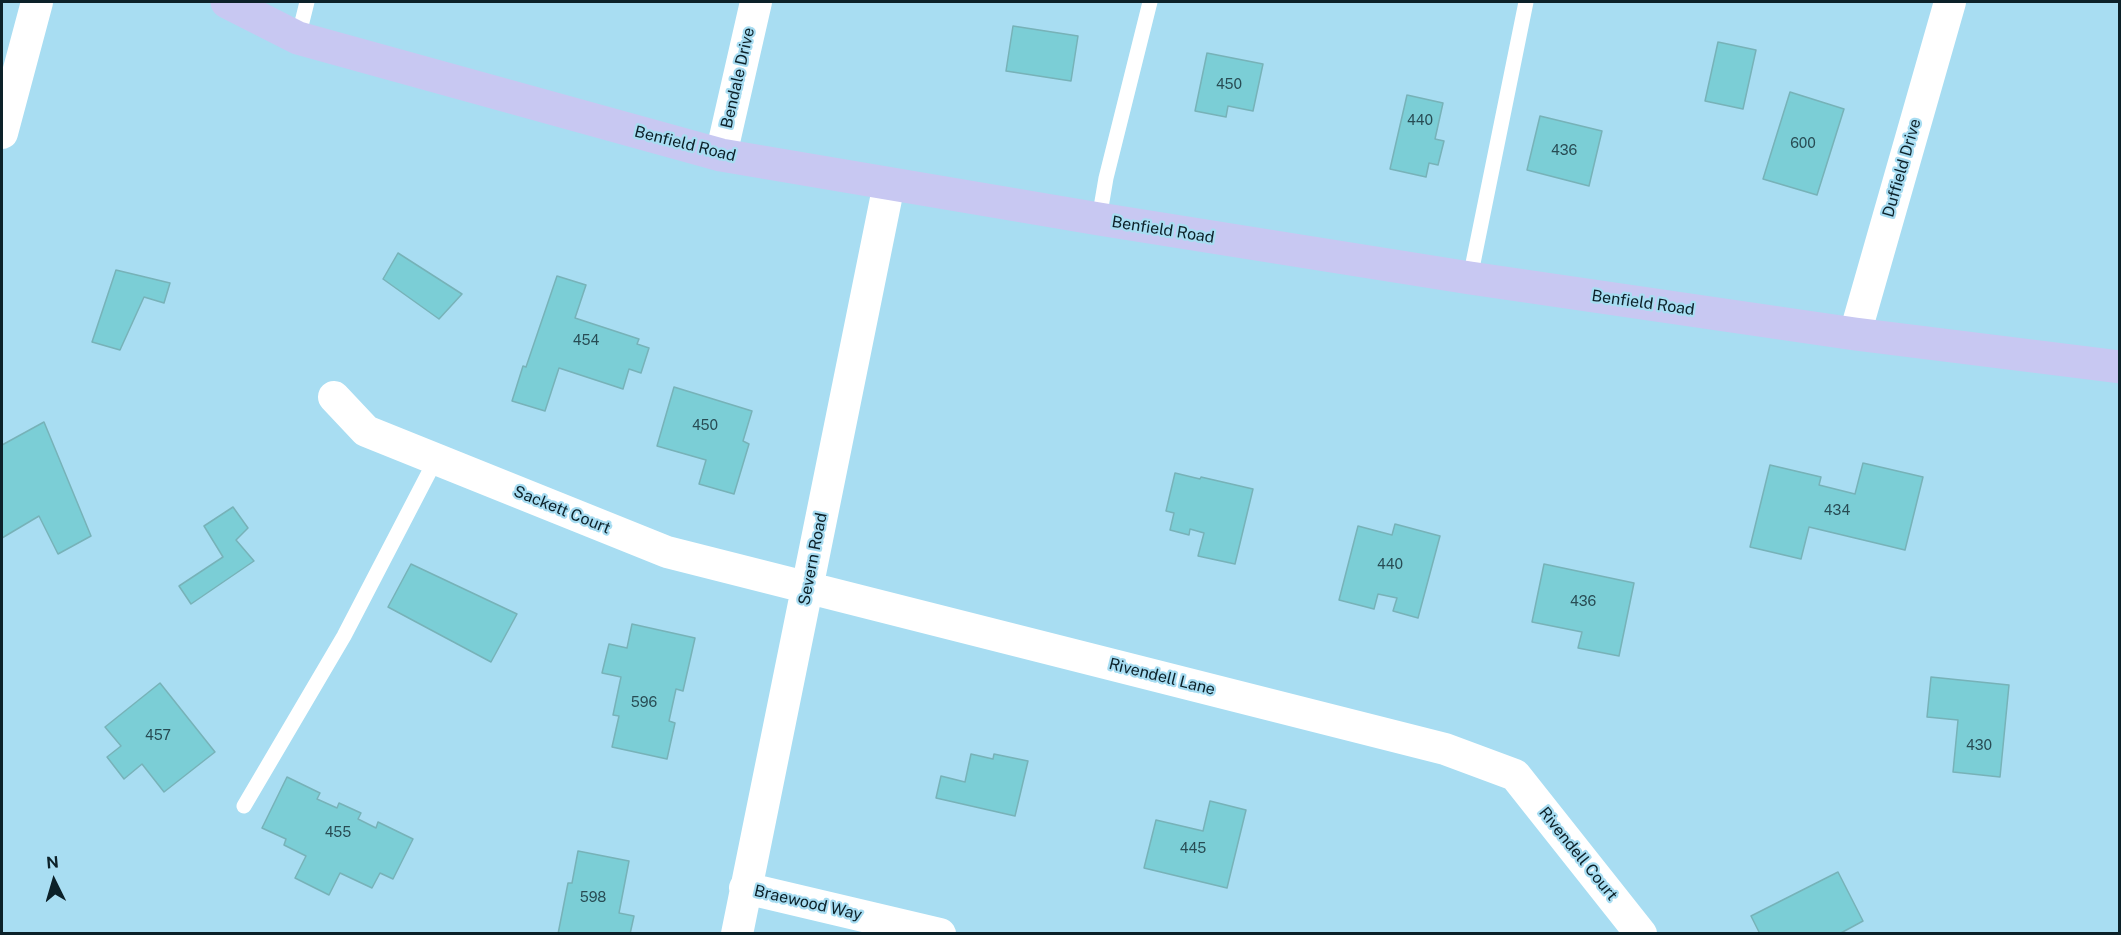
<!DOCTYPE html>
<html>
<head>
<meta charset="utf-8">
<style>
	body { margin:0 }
	#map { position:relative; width:2121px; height:935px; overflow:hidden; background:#a8ddf2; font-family:"Public Sans",sans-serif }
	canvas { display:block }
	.frame { position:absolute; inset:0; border:3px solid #0c2129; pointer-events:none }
	.north { position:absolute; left:24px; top:851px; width:60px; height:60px; -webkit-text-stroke:4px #a8ddf2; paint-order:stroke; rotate:355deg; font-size:16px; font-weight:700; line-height:24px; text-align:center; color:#0c2129 }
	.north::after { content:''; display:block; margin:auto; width:21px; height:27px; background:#0c2129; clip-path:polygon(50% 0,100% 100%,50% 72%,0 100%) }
</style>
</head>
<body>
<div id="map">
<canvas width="2121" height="935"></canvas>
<div class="frame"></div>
<div class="north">N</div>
</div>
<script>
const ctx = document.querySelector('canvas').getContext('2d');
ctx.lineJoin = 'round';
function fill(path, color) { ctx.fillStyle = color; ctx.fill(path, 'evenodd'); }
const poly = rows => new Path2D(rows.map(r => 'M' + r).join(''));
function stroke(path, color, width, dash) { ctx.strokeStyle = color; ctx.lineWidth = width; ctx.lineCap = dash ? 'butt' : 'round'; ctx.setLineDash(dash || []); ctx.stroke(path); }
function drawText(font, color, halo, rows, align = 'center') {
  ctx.font = font + ' "Public Sans",sans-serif'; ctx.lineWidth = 4.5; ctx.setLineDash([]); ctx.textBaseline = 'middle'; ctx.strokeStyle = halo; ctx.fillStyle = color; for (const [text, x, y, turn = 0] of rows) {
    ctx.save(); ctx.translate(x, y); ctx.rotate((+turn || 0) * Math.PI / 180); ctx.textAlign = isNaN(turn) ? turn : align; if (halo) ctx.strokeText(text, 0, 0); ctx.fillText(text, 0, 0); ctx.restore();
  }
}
const building = poly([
	[1013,26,1078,36,1071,81,1006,71,1013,26],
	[1718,42,1756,50,1743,109,1705,101,1718,42],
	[1207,53,1263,64,1253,111,1228,106,1226,117,1195,111,1207,53],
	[1790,92,1844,109,1817,195,1763,179,1790,92],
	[1407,95,1443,103,1435,139,1444,141,1438,165,1429,163,1426,177,1390,169,1407,95],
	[1540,116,1602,131,1589,186,1527,170,1540,116],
	[398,253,462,294,439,319,383,279,398,253],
	[116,270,170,283,164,303,144,297,120,350,92,342,116,270],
	[557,276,586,285,575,318,639,339,637,344,649,348,641,373,629,369,623,389,559,368,545,411,512,401,523,366,526,367,557,276],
	[674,387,752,411,743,441,749,444,734,494,699,484,706,460,657,446,674,387],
	[44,422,91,536,58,554,39,516,2,538,2,445,44,422],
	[1863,463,1923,477,1905,550,1809,527,1801,559,1750,547,1770,465,1821,477,1819,485,1855,494,1863,463],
	[1175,473,1200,479,1201,477,1253,489,1235,564,1198,556,1204,533,1190,529,1189,535,1170,530,1174,513,1166,511,1175,473],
	[233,507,248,528,236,540,254,561,191,604,179,586,223,557,204,526,233,507],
	[1395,524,1440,536,1418,618,1393,611,1397,598,1378,594,1374,609,1339,600,1358,526,1392,535,1395,524],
	[411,564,517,614,491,662,388,607,411,564],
	[1544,564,1634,583,1619,656,1578,648,1582,632,1532,622,1544,564],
	[632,624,695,638,683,691,676,689,669,721,675,723,667,759,612,747,619,716,613,715,621,677,602,673,609,644,627,648,632,624],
	[1931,677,2009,685,2000,777,1953,772,1958,720,1927,717,1931,677],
	[160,683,215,752,164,792,142,764,124,779,107,757,121,746,105,727,160,683],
	[971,754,993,759,994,754,1028,761,1015,816,936,798,941,776,965,782,971,754],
	[287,777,320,793,317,799,337,808,339,803,361,813,358,819,376,828,378,822,413,839,393,879,380,873,372,888,340,873,329,895,295,878,306,856,284,845,286,839,262,828,287,777],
	[1210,801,1246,810,1227,888,1144,868,1156,820,1203,831,1210,801],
	[578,851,629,861,619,913,634,916,630,934,558,934,568,883,572,883,578,851],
	[1838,872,1863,921,1839,934,1760,934,1751,916,1838,872]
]);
fill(building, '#7bced6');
stroke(building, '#77b2b8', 1.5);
stroke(poly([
	[298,38,307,2],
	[1099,219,1106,178,1150,2],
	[1470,278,1526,2],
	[244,806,344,636,436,459]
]), '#fff', 15);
stroke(poly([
	[2,133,37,2],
	[721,155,756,2],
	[1855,334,1950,2],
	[334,397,366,431,667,552,1445,749,1515,775,1641,934],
	[745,888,940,934],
	[737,934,889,184]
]), '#fff', 32);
stroke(poly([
	[227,2,298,38,721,155,1099,219,1470,278,1855,334,2120,367]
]), '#c8c8f2', 33);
drawText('14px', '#284c54', null, [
	["450",1229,85],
	["440",1420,121],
	["600",1803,144],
	["436",1564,151],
	["454",586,341],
	["450",705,426],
	["434",1837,511],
	["440",1390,565],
	["436",1583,602],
	["596",644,703],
	["457",158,736],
	["430",1979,746],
	["455",338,833],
	["445",1193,849],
	["598",593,898]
]);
drawText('16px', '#0c2129', '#a8ddf2', [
	["Bendale Drive",738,78,-77],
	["Benfield Road",685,144,14],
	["Duffield Drive",1902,168,-74],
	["Benfield Road",1163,230,9],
	["Benfield Road",1643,303,8],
	["Sackett Court",562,510,22],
	["Severn Road",813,559,-79],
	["Rivendell Lane",1162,677,14],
	["Rivendell Court",1578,854,51],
	["Braewood Way",808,903,13]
]);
</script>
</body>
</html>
